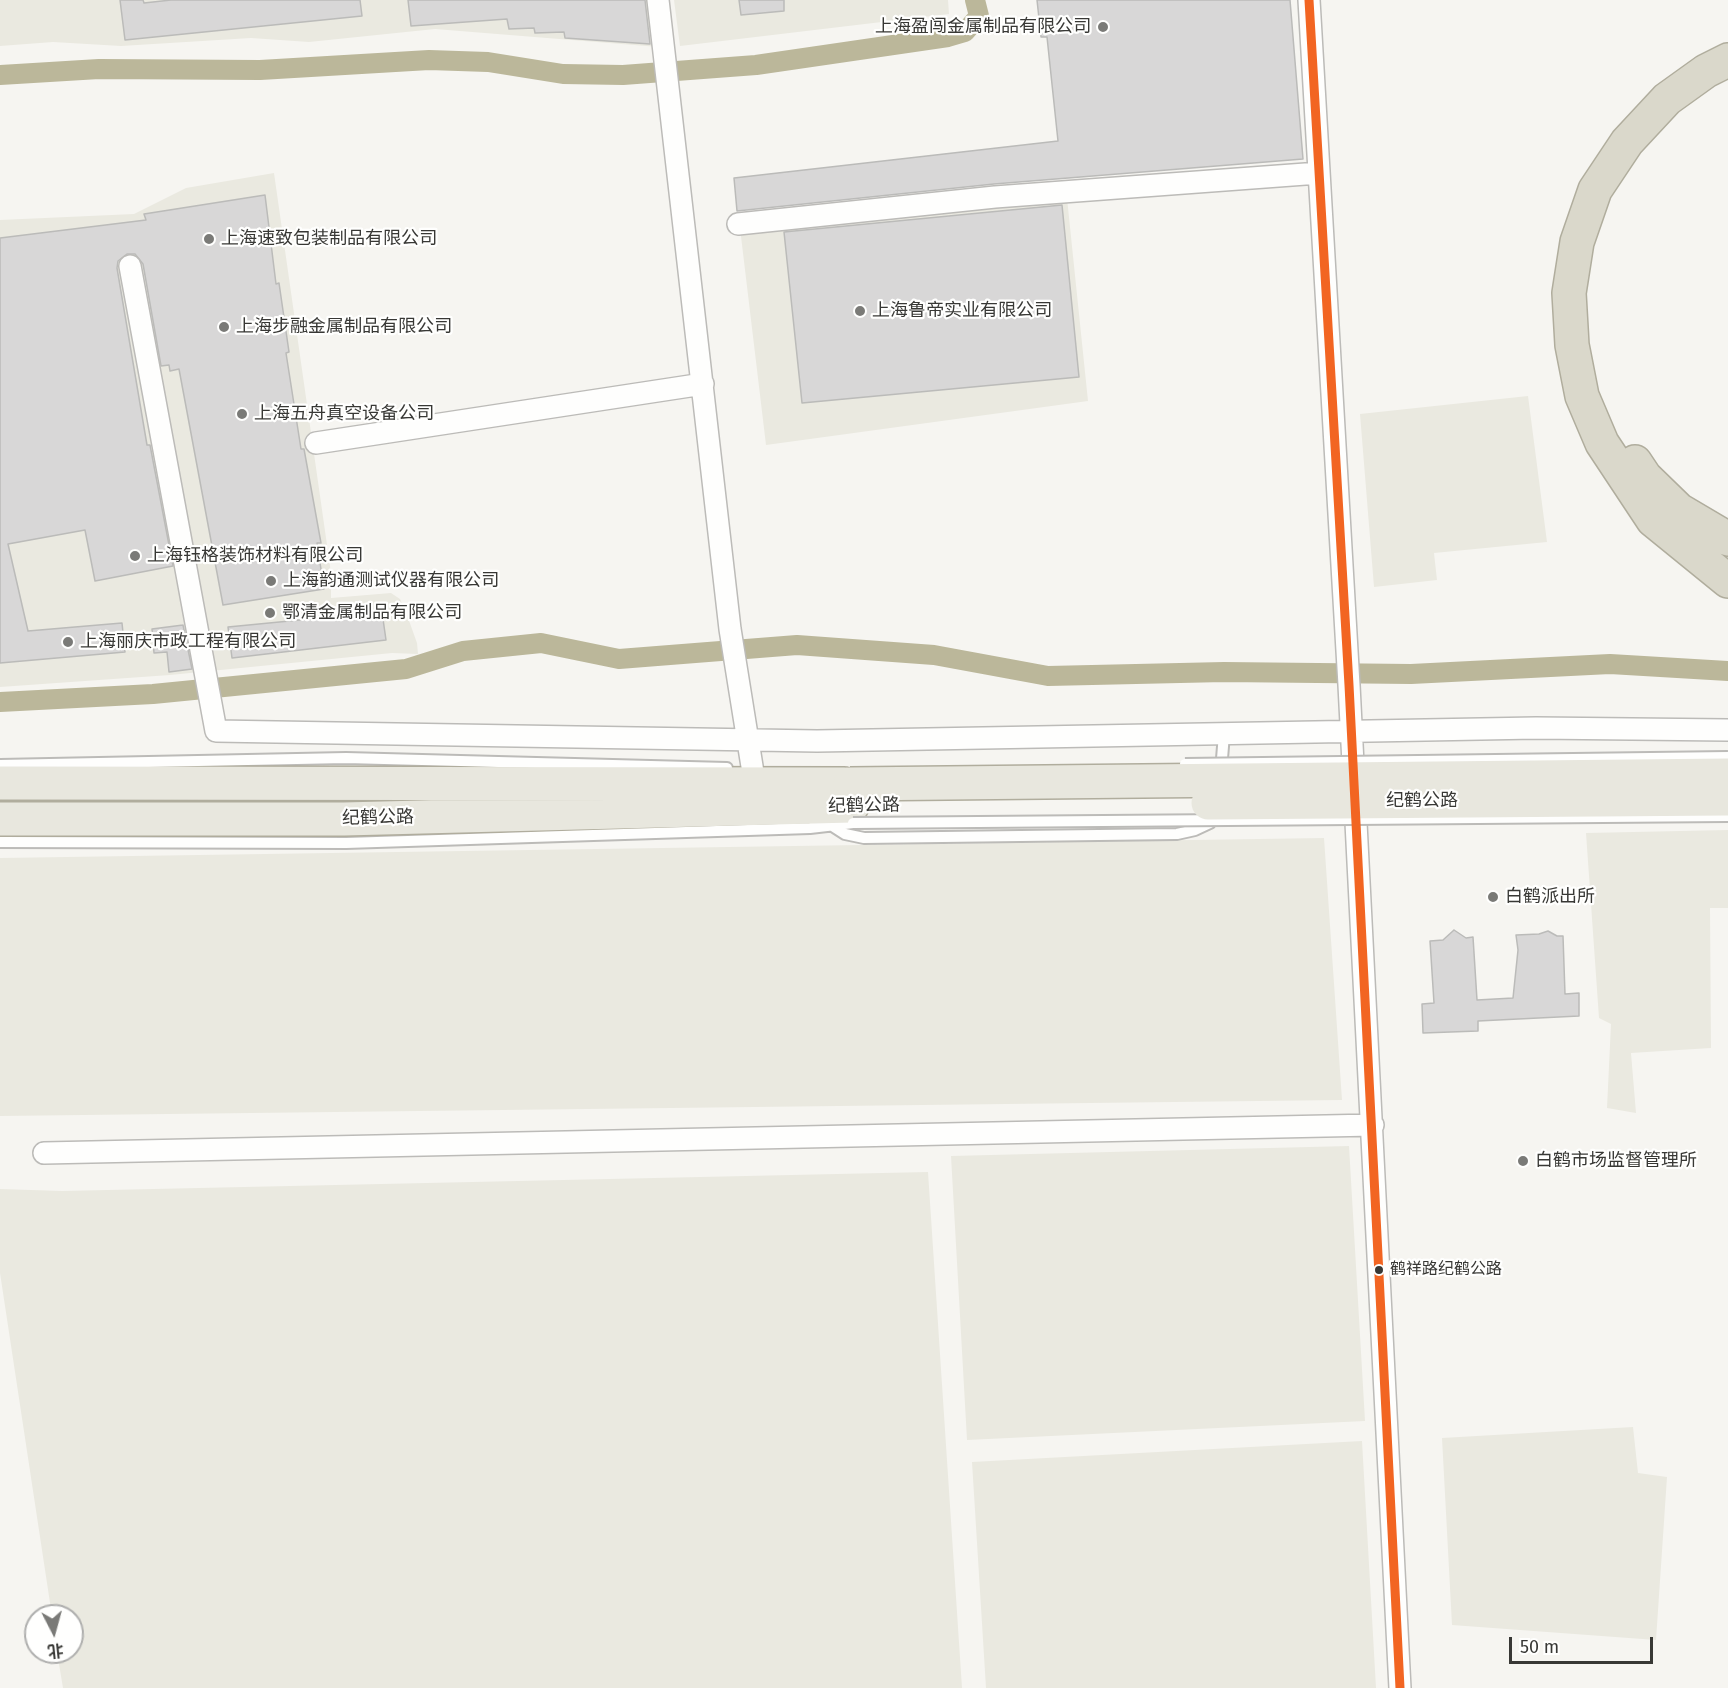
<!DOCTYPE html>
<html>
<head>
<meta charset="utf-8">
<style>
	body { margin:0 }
	#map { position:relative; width:1728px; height:1688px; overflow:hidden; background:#f6f5f1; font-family:"Fira Sans","Noto Sans SC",sans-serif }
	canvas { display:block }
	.north { position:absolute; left:24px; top:1604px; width:60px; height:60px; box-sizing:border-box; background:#fffffe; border:2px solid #afafae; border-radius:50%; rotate:174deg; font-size:16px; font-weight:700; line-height:24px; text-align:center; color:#383835 }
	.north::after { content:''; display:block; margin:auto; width:21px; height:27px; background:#7a7a77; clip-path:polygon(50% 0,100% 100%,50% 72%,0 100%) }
	.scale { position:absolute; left:1509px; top:1637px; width:144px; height:27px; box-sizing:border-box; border:3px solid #383835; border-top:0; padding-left:8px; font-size:18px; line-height:21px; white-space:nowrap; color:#383835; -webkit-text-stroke:4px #fffffe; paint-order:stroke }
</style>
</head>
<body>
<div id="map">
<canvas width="1728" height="1688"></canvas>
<div class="north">北</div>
<div class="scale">50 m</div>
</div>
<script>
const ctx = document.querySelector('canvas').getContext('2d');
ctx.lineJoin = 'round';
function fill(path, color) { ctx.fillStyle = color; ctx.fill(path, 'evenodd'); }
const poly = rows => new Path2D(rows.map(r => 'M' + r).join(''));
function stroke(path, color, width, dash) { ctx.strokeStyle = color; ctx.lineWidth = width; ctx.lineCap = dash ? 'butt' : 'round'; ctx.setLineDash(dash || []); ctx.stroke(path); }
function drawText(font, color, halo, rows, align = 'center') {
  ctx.font = font + ' "Fira Sans","Noto Sans SC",sans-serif'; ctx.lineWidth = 4.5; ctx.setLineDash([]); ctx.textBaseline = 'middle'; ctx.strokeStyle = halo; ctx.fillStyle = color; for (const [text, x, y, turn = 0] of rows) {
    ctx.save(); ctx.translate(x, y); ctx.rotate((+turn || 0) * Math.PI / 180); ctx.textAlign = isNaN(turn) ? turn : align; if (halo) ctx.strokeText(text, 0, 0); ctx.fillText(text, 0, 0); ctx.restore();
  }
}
fill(poly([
	[0,0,652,0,659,47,435,29,309,42,251,38,121,46,53,42,0,46],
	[674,0,948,0,949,14,680,46],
	[274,173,331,573,331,598,391,593,400,599,407,615,417,643,418,654,392,653,170,675,0,687,0,220,134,214,186,188],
	[1067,198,1088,401,766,445,740,228],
	[1528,396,1547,542,1434,553,1437,580,1374,587,1360,414],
	[1728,830,1728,908,1710,908,1711,1048,1631,1053,1636,1113,1607,1108,1611,1024,1599,1018,1586,833],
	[1324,838,1342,1100,0,1116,0,858],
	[1349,1146,1365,1421,967,1440,951,1156],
	[928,1172,962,1688,63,1688,57,1652,72,1652,72,1616,52,1616,0,1273,0,1189,62,1191],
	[1633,1427,1638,1473,1667,1477,1656,1640,1452,1625,1442,1438],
	[1362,1441,1376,1688,986,1688,972,1462]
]), '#eae9e0');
stroke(poly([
	[0,75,99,69,260,70,429,60,488,62,563,74,623,75,756,65,948,37,965,32,979,16,975,0],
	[0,702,153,694,406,669,463,651,541,643,619,659,797,645,934,655,1048,676,1224,672,1411,674,1610,664,1728,671]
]), '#bbb79a', 20);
const building = poly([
	[120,0,143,0,144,3,171,0,360,0,362,16,125,40,120,0],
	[408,0,645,0,650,44,565,38,564,32,535,33,534,28,509,29,507,19,411,26,408,0],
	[739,0,784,0,784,11,741,15,739,0],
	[1037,0,1290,0,1303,159,994,184,737,211,734,178,1058,141,1047,37,1041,37,1037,0],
	[265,195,276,284,279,283,289,352,286,353,301,449,304,449,321,543,317,543,324,589,223,605,179,369,170,371,169,365,161,366,143,264,135,254,127,254,118,261,117,268,147,445,150,445,173,566,95,581,85,530,8,544,28,631,122,623,125,652,0,663,0,238,146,220,144,214,265,195],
	[1062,205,1079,377,802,403,784,232,1062,205],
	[382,612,386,640,232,658,228,627,382,612],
	[183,625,192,669,169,672,167,652,154,653,152,629,183,625],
	[1454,930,1466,938,1473,937,1477,1000,1513,998,1518,950,1516,935,1539,934,1548,931,1557,936,1563,936,1565,994,1579,993,1579,1016,1478,1021,1478,1031,1423,1033,1422,1004,1434,1003,1430,941,1443,940,1454,930]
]);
fill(building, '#d8d7d7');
stroke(building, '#bbbbb9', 1.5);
const lane = poly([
	[0,765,346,758,727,768],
	[1221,771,1224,734],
	[831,825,845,834,864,838,1177,834,1195,830,1210,823,1214,818],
	[0,842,346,843,810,828,853,823]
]);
const street = poly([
	[658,0,730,629,755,785],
	[1309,0,1349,685,1400,1688],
	[738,224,995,197,1319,173],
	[130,266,216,731,817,741,1536,728,1728,730],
	[316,443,703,384],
	[44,1153,1373,1125]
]);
const primary = poly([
	[0,783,844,784],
	[0,819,344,819,852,806]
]);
const highway = poly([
	[1728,60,1706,71,1667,99,1627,142,1595,190,1577,242,1569,293,1572,345,1582,396,1602,443,1653,520,1728,581],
	[1635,462,1645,477,1679,510,1728,539]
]);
stroke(lane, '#bcbbb8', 14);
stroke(street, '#bcbbb8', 24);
stroke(primary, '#b0ad9d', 36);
stroke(highway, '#b0ad9d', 36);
stroke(lane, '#fefefd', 10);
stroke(street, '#fefefd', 21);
stroke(primary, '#e8e7de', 33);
stroke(highway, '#dad8cb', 33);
const laneBridge = poly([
	[1185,764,1728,757],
	[853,823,1728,816]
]);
const primaryBridge = poly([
	[850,784,1728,775],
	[1208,803,1728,799]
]);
stroke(laneBridge, '#bcbbb8', 14, []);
stroke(primaryBridge, '#b0ad9d', 36, []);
stroke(laneBridge, '#fefefd', 10);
stroke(primaryBridge, '#e8e7de', 33);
stroke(poly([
	[1309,0,1349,685,1400,1688]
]), '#f26522', 9);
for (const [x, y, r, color] of [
	[1103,27,6,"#7a7a77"],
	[209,239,6,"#7a7a77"],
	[860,311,6,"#7a7a77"],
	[224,327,6,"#7a7a77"],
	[242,414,6,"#7a7a77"],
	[135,556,6,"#7a7a77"],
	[271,581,6,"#7a7a77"],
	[270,613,6,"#7a7a77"],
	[68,642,6,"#7a7a77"],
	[1493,897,6,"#7a7a77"],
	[1523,1161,6,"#7a7a77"],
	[1379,1270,5,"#383835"]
]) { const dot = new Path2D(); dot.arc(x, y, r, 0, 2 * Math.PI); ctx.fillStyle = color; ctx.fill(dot); stroke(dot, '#fffffe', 2); }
drawText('16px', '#383835', '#fffffe', [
	["鹤祥路纪鹤公路",1390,1270]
], 'left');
drawText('18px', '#383835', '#fffffe', [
	["上海盈闯金属制品有限公司",1091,27,"right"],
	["上海速致包装制品有限公司",221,239],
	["上海鲁帝实业有限公司",872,311],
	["上海步融金属制品有限公司",236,327],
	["上海五舟真空设备公司",254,414],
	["上海钰格装饰材料有限公司",147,556],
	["上海韵通测试仪器有限公司",283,581],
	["鄂清金属制品有限公司",282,613],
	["上海丽庆市政工程有限公司",80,642],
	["白鹤派出所",1505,897],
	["白鹤市场监督管理所",1535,1161]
], 'left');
drawText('18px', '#383835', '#fffffe', [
	["纪鹤公路",1422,801],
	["纪鹤公路",864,806,-1],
	["纪鹤公路",378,818,-1]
]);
</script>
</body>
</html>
